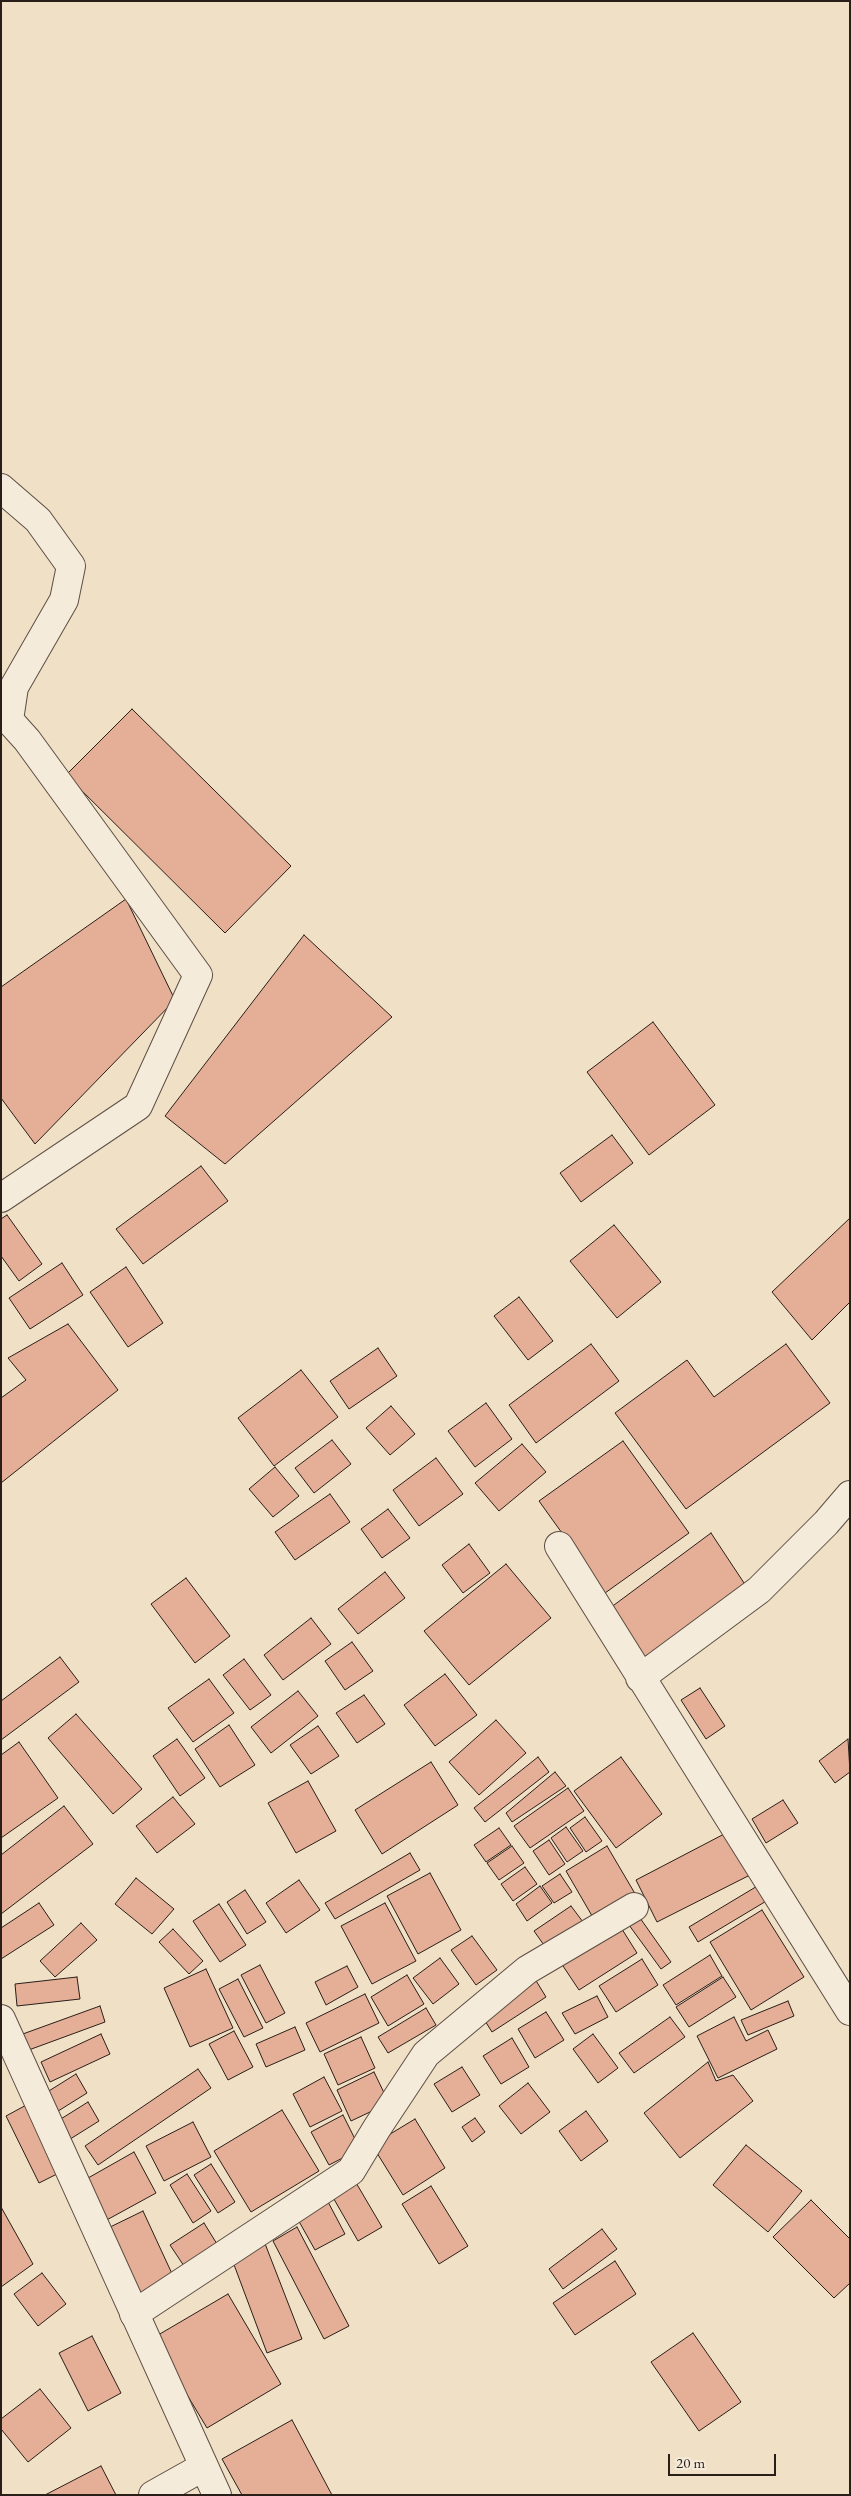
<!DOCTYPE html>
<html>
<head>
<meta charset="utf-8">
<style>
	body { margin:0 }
	#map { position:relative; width:851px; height:2496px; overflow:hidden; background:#f0e0c6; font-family:"EB Garamond",serif }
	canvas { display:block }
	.frame { position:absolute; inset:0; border:2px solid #2a1e19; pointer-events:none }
	.scale { position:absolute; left:668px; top:2454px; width:108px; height:22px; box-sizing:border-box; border:2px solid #2a1e19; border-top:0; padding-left:6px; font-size:15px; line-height:18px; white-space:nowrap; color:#2a1e19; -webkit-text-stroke:4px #f5ebda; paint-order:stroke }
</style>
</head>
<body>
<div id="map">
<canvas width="851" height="2496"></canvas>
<div class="frame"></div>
<div class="scale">20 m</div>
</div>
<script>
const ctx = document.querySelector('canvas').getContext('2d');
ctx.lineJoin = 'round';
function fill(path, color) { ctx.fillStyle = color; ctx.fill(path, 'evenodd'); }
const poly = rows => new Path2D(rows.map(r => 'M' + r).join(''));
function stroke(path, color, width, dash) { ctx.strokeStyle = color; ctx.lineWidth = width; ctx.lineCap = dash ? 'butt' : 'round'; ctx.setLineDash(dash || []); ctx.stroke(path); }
const building = poly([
	[132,709,291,866,225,933,66,775,132,709],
	[126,899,175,1000,35,1144,1,1098,1,987,126,899],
	[304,935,392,1017,225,1164,165,1116,304,935],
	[653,1022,715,1105,649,1155,587,1072,653,1022],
	[612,1135,633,1163,581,1202,560,1173,612,1135],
	[201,1166,228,1201,143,1264,116,1229,201,1166],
	[7,1215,42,1264,19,1281,1,1256,1,1219,7,1215],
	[850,1218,850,1302,812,1340,772,1292,850,1218],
	[614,1225,661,1282,617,1318,570,1261,614,1225],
	[62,1263,83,1295,30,1329,9,1298,62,1263],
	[126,1267,163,1323,128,1347,90,1292,126,1267],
	[519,1297,553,1341,528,1360,494,1316,519,1297],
	[68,1324,118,1390,1,1483,1,1398,26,1380,8,1358,68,1324],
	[591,1344,619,1381,536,1443,509,1405,591,1344],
	[786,1344,830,1403,686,1509,615,1413,687,1360,714,1397,786,1344],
	[378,1348,397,1376,349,1409,330,1381,378,1348],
	[301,1370,338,1417,274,1466,238,1418,301,1370],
	[486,1403,512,1439,475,1467,448,1431,486,1403],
	[391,1406,415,1434,390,1455,366,1428,391,1406],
	[332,1440,351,1464,314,1493,295,1468,332,1440],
	[623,1441,689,1533,605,1593,539,1501,623,1441],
	[522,1444,546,1472,499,1511,475,1483,522,1444],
	[436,1458,463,1494,419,1526,393,1490,436,1458],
	[275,1467,299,1496,273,1517,249,1489,275,1467],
	[330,1494,350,1522,295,1560,275,1532,330,1494],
	[388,1509,410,1538,382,1558,361,1529,388,1509],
	[711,1533,750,1592,651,1666,610,1608,711,1533],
	[469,1544,490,1573,463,1593,442,1565,469,1544],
	[506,1564,551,1618,469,1685,424,1631,506,1564],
	[385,1572,405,1598,358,1634,338,1609,385,1572],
	[186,1578,230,1636,195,1663,151,1604,186,1578],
	[311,1618,331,1644,283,1680,264,1655,311,1618],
	[352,1642,373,1671,345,1690,325,1661,352,1642],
	[60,1657,79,1682,1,1740,1,1701,60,1657],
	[244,1659,271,1695,250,1710,223,1675,244,1659],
	[445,1674,477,1715,435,1746,404,1705,445,1674],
	[209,1679,234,1713,193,1742,168,1708,209,1679],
	[700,1688,725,1726,706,1739,681,1700,700,1688],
	[298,1691,318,1716,271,1753,251,1727,298,1691],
	[364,1695,385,1724,357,1743,336,1713,364,1695],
	[76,1714,142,1789,113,1814,48,1738,76,1714],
	[496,1720,526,1753,479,1795,449,1762,496,1720],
	[229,1725,255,1765,220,1787,195,1749,229,1725],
	[318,1726,339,1756,311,1774,290,1745,318,1726],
	[177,1739,205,1778,180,1796,153,1756,177,1739],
	[848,1739,850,1772,835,1783,819,1761,848,1739],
	[19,1742,58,1798,1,1838,1,1755,19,1742],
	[538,1757,549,1772,485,1822,474,1808,538,1757],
	[621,1757,662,1814,616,1848,574,1791,621,1757],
	[431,1762,458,1805,382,1854,355,1810,431,1762],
	[555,1772,566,1786,512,1822,506,1813,555,1772],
	[308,1781,336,1831,296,1853,268,1803,308,1781],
	[568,1788,584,1811,530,1848,514,1826,568,1788],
	[173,1797,195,1824,157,1853,136,1826,173,1797],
	[783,1800,798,1823,766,1843,752,1819,783,1800],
	[64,1806,93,1844,1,1914,1,1855,64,1806],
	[585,1817,602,1841,586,1852,570,1828,585,1817],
	[566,1827,583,1851,567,1862,551,1838,566,1827],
	[499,1828,511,1845,486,1862,474,1845,499,1828],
	[728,1832,750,1875,657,1922,636,1880,728,1832],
	[549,1840,565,1864,549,1875,533,1851,549,1840],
	[512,1846,524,1863,499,1880,487,1863,512,1846],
	[607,1846,637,1897,595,1921,566,1871,607,1846],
	[410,1853,420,1870,335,1919,325,1903,410,1853],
	[525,1867,537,1884,513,1901,501,1884,525,1867],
	[430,1873,461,1930,418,1954,387,1896,430,1873],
	[560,1874,572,1892,554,1903,542,1886,560,1874],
	[136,1878,174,1909,152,1934,115,1904,136,1878],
	[299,1880,320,1910,286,1933,266,1903,299,1880],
	[764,1882,773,1897,698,1942,689,1927,764,1882],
	[540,1886,552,1903,527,1921,516,1904,540,1886],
	[245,1890,266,1922,247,1934,227,1902,245,1890],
	[39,1903,54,1925,1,1959,1,1928,39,1903],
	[385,1903,416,1961,372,1984,341,1926,385,1903],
	[219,1904,246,1945,220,1962,193,1921,219,1904],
	[571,1906,583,1922,546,1948,534,1931,571,1906],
	[762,1910,804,1977,751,2010,710,1942,762,1910],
	[640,1918,671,1962,661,1969,629,1925,640,1918],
	[81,1923,97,1940,55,1977,40,1961,81,1923],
	[620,1926,637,1953,579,1990,561,1963,620,1926],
	[173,1929,203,1961,189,1974,159,1942,173,1929],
	[472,1936,497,1970,476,1985,451,1950,472,1936],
	[710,1955,722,1976,676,2005,663,1985,710,1955],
	[440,1958,459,1984,433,2004,413,1978,440,1958],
	[642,1959,658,1985,616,2012,599,1986,642,1959],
	[260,1965,285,2013,266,2023,241,1975,260,1965],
	[347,1966,358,1987,326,2005,315,1982,347,1966],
	[206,1969,233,2028,190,2047,164,1988,206,1969],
	[407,1975,424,2004,388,2026,371,1997,407,1975],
	[77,1977,80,1999,17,2006,15,1984,77,1977],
	[723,1977,736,1997,689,2027,676,2007,723,1977],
	[238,1979,263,2028,244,2037,219,1989,238,1979],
	[535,1979,546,1997,492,2032,480,2013,535,1979],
	[365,1994,379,2023,320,2052,306,2023,365,1994],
	[597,1996,608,2017,575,2034,562,2013,597,1996],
	[788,2001,794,2016,748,2035,741,2020,788,2001],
	[100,2006,105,2022,26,2051,20,2035,100,2006],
	[426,2008,436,2025,388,2053,378,2037,426,2008],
	[546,2012,564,2040,535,2058,518,2029,546,2012],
	[670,2017,685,2037,634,2073,619,2053,670,2017],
	[734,2017,746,2041,768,2030,777,2049,718,2078,697,2036,734,2017],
	[295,2027,305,2050,266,2067,256,2044,295,2027],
	[234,2031,253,2067,228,2080,209,2044,234,2031],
	[101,2034,110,2054,50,2082,41,2062,101,2034],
	[593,2034,618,2068,598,2083,573,2049,593,2034],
	[361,2037,375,2068,338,2085,324,2054,361,2037],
	[512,2038,529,2067,501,2084,483,2056,512,2038],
	[708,2062,716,2081,733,2075,753,2101,680,2158,644,2113,708,2062],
	[462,2067,480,2095,452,2112,434,2084,462,2067],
	[198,2069,211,2088,98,2165,85,2146,198,2069],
	[374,2072,389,2103,351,2121,337,2090,374,2072],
	[76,2074,87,2093,55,2113,44,2094,76,2074],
	[324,2077,342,2111,310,2127,293,2094,324,2077],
	[528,2083,550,2112,521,2134,499,2106,528,2083],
	[88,2102,99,2121,67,2141,56,2122,88,2102],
	[30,2103,63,2171,39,2183,6,2116,30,2103],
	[282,2110,319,2171,251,2212,214,2151,282,2110],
	[586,2111,608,2141,581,2161,559,2131,586,2111],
	[343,2115,360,2149,329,2165,311,2132,343,2115],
	[475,2118,485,2132,472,2142,462,2127,475,2118],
	[415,2119,445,2168,403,2195,372,2145,415,2119],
	[193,2122,211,2157,164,2181,146,2146,193,2122],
	[746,2145,802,2191,768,2232,713,2185,746,2145],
	[134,2152,156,2193,103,2222,81,2182,134,2152],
	[211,2164,235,2202,218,2213,194,2175,211,2164],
	[187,2174,211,2211,193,2223,170,2185,187,2174],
	[355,2181,382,2227,358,2241,331,2194,355,2181],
	[431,2186,468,2246,439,2264,402,2204,431,2186],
	[327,2200,345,2234,315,2250,296,2216,327,2200],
	[811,2200,850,2239,850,2283,834,2298,773,2237,811,2200],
	[1,2207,33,2264,1,2287,1,2207],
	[143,2211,174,2278,135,2298,104,2230,143,2211],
	[204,2223,217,2244,184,2266,170,2245,204,2223],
	[297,2227,349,2326,324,2339,273,2241,297,2227],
	[602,2229,617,2249,563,2289,549,2269,602,2229],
	[264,2241,302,2339,267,2353,230,2254,264,2241],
	[615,2261,636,2294,575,2335,553,2303,615,2261],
	[42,2273,66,2304,38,2326,14,2294,42,2273],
	[228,2294,281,2384,207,2428,153,2338,228,2294],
	[693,2333,741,2402,699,2431,651,2362,693,2333],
	[92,2336,121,2393,88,2411,59,2353,92,2336],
	[40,2389,71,2428,28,2462,1,2429,1,2419,40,2389],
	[292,2420,332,2495,242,2495,222,2459,292,2420],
	[101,2466,116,2495,45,2495,101,2466]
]);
fill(building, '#e4af96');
stroke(building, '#2a1e19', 1);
const minor = poly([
	[1,488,38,520,71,566,64,600,14,687,9,720,27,740,198,975,138,1106,1,1198],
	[559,1546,850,2011],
	[640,1678,759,1590,826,1523,850,1495],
	[134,2314,351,2171,377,2128,426,2054,527,1970,634,1907],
	[153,2495,203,2467]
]);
const tertiary = poly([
	[1,2019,217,2495]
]);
stroke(minor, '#5c4e44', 30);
stroke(tertiary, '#5c4e44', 30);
stroke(minor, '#f5ebda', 28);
stroke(tertiary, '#f5ebda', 28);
</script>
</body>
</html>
